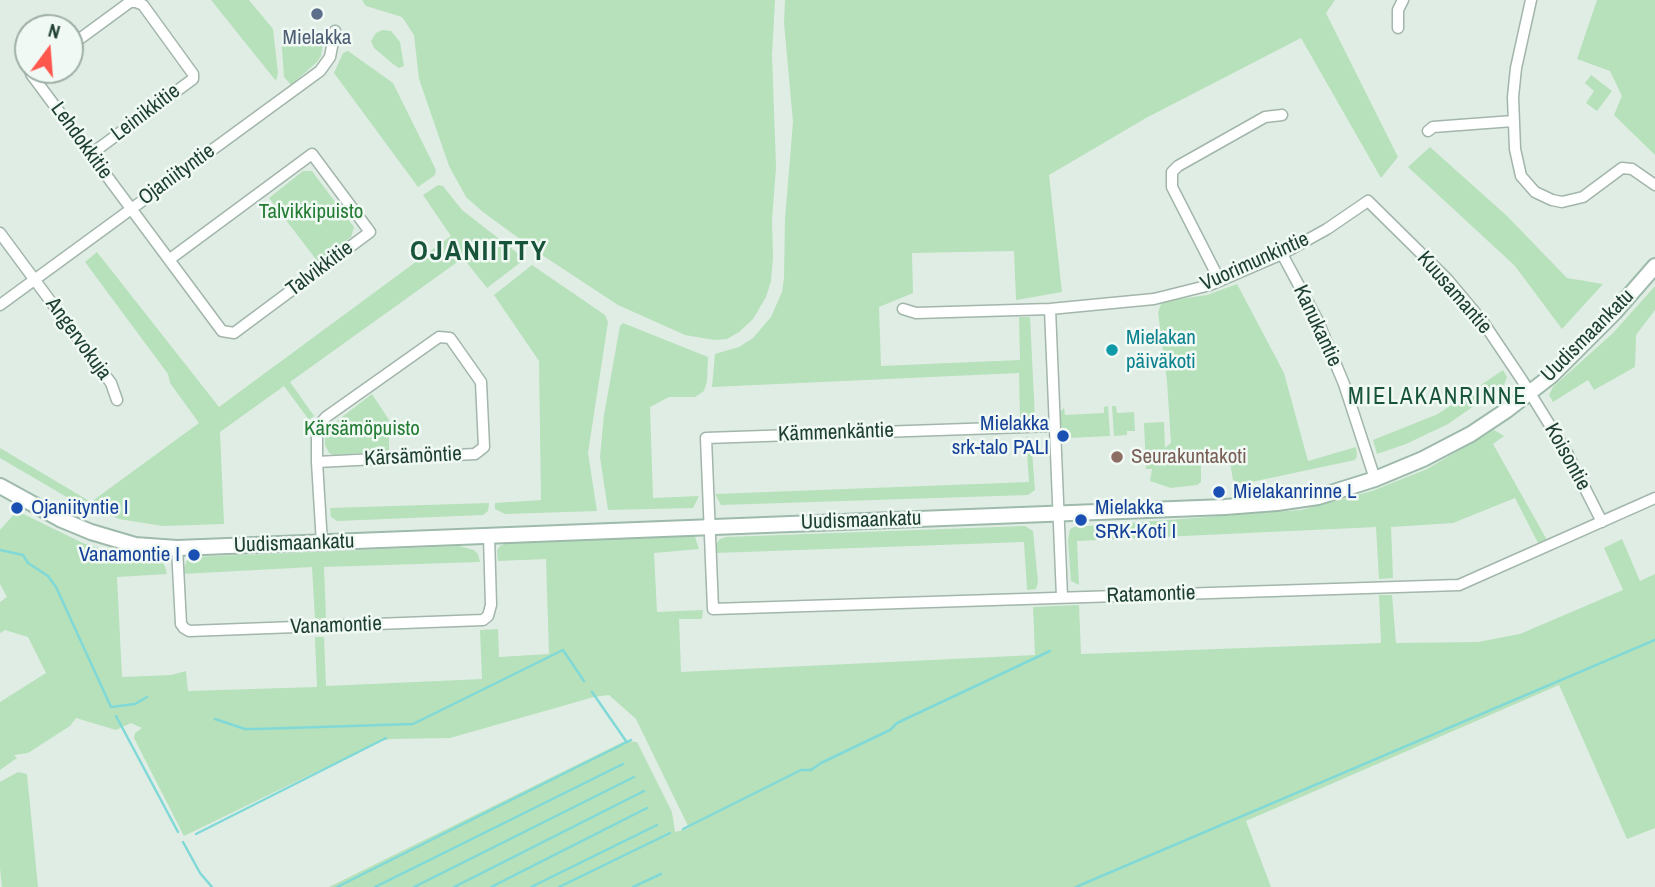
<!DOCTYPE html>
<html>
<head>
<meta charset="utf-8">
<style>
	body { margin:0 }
	#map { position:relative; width:1655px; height:887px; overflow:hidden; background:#e0ede5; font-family:"Archivo Narrow",sans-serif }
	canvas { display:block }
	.north { position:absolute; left:14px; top:14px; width:70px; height:70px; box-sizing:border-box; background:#f1f9f4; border:2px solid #9dafa6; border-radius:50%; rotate:16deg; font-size:19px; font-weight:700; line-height:28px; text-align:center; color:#1e4031 }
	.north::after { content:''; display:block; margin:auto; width:24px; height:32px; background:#ff574c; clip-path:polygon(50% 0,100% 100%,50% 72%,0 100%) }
</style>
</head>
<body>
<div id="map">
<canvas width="1655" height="887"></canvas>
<div class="north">N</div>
</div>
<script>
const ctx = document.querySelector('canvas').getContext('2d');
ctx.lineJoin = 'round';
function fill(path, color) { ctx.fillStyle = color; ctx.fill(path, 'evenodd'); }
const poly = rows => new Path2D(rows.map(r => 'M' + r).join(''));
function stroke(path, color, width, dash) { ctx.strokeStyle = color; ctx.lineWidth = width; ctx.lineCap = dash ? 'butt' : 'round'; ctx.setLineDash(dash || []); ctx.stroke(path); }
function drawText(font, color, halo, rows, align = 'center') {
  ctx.font = font + ' "Archivo Narrow",sans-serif'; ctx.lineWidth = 5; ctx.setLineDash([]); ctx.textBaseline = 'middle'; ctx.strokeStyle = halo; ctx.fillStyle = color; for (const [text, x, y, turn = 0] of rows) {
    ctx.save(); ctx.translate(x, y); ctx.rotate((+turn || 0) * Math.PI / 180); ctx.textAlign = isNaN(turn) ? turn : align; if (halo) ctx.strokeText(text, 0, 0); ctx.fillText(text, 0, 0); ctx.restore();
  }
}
fill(poly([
	[211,0,249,0,273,29,278,73,276,81],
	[362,0,775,0,772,55,776,167,772,220,773,257,771,281,766,297,753,319,739,332,727,339,714,340,685,335,618,305,539,253,483,212,466,197,449,166,419,79,414,35,402,17,366,6],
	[785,0,1335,0,1326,13,1398,157,1381,178,1301,38,1146,118,1049,175,1062,292,1016,300,1014,251,912,253,913,293,879,307,881,366,1020,360,1019,317,1030,317,1035,419,1020,418,1019,373,712,387,715,354,739,347,753,338,771,317,782,292,784,278,785,219,793,122,784,23],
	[1597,0,1655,0,1655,155,1614,115,1622,96,1610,71,1577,59],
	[382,30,391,31,400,42,404,66,399,68,393,64,374,48,371,41,376,33],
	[281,34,305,36,323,43,321,56,317,62,291,85,284,77],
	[348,51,393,83,436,170,435,175,418,187,334,73,343,53],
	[1591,75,1612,91,1597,111,1586,103,1594,91,1585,83],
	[1430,147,1507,216,1567,278,1603,284,1562,329,1515,266,1408,167],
	[303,171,312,171,354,227,351,237,318,262,269,198],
	[438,185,443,186,462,210,525,259,487,288,463,258,290,382,314,416,309,420,284,386,220,432,224,524,163,526,119,519,70,499,0,458,0,448,91,502,199,423,170,383,168,374,85,262,97,252,219,407,451,236,423,195],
	[532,265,605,315,608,322,588,453,597,511,505,514,495,509,495,503,541,500,539,361,494,295],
	[1237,284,1284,373,1308,461,1356,447,1357,456,1355,460,1242,484,1233,480,1228,451,1201,453,1201,482,1197,485,1171,488,1150,481,1152,469,1146,469,1144,423,1164,422,1165,448,1171,443,1167,381,1158,312,1161,304,1166,301,1207,295],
	[1655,286,1655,310,1636,335,1635,367,1594,390,1588,380,1553,402,1549,395,1553,387,1613,333],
	[623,323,708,357,707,381,704,391,695,397,669,397,650,407,653,498,699,496,693,508,608,510,600,457,604,415,620,326],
	[1503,370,1507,377,1504,385,1448,424,1406,444,1377,454,1373,440,1438,414],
	[372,394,389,420,389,451,334,455,329,453,325,445,325,435,329,427],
	[1108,406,1110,436,1068,438,1062,432,1060,412,1064,408,1065,415,1104,413,1104,407],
	[1112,406,1116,406,1117,413,1134,412,1135,431,1127,431,1127,435,1114,436],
	[1494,430,1504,436,1493,444,1547,540,1538,543,1515,498,1453,523,1391,527,1393,578,1379,579,1376,527,1077,541,1079,585,1071,581,1068,541,1070,529,1074,527,1301,510,1372,491,1427,469],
	[1026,436,1031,438,1035,490,1028,495,721,505,715,494,1029,482],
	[489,503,488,511,483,515,337,521,331,517,330,508],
	[17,511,85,544,116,553,149,556,160,560,165,566,167,574,117,577,122,677,171,675,186,671,188,691,317,687,315,637,324,637,326,686,482,679,480,630,498,629,499,657,549,654,546,559,498,561,497,550,500,546,506,543,690,535,695,537,699,549,654,553,657,612,703,610,702,619,679,619,681,672,1035,655,1033,607,1079,605,1081,654,1381,643,1379,595,1392,595,1396,643,1478,642,1520,634,1623,590,1604,548,1622,539,1640,581,1655,574,1655,828,1627,839,1559,685,1246,821,1271,887,329,887,625,741,637,742,672,812,675,832,689,828,636,719,609,695,594,697,450,738,391,739,380,741,184,836,134,738,135,733,142,728,131,723,116,730,76,718,70,726,28,753,14,755,17,758,0,770,0,702,46,673,28,637,5,630,0,633,0,602,7,597,0,584,0,530],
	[1025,526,1033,531,1038,582,1036,589,1027,590,1024,542,715,553,716,544,720,539,726,537],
	[459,546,474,550,478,554,480,562,324,567,326,618,315,619,312,567,182,574,187,560,192,557],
	[18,772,27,774,38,887,2,887,0,868,0,782]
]), '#b6e1ba');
stroke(poly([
	[0,550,23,555,28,563,48,576,56,587,111,707,135,704,147,697],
	[592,692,626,741],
	[116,716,178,832],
	[215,719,245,729,257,729,413,724,563,650,584,681],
	[683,829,801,770,811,770,821,763,890,730,897,723,1050,651],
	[196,834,386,738],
	[183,842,200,873,212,887],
	[337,887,631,740],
	[375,887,623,764],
	[414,887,634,777],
	[454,887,644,791],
	[491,887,647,808],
	[531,887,657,825],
	[559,887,670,833],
	[633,887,661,874],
	[1076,887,1655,640]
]), '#81d9d7', 2.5);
const street = poly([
	[1531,0,1516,68,1513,97,1515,149,1521,176,1535,192,1552,200,1562,202,1583,197,1622,168,1632,169,1655,185],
	[1398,28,1398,10,1403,0],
	[70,46,130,2,136,2,143,5,193,74,193,79,91,154],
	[37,70,31,74,37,82,222,331,234,333,370,232,312,154,170,259],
	[1428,131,1433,127,1513,121],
	[0,233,111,383,117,400],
	[1282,254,1317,319,1344,384,1375,479],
	[1220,281,1172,187,1172,172,1178,166,1265,117,1282,115],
	[0,305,320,71,330,57,335,31],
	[903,309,916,313,1050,309,1154,299,1210,285,1282,254,1327,229,1368,201,1447,279,1483,322,1522,380,1567,453,1602,522],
	[1050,309,1062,597],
	[1054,426,706,438,713,609,1459,585,1655,498],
	[317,462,475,454,484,447,481,382,450,338,439,337,326,417,318,426,317,432,317,462,322,544],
	[177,548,181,624,184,628,189,631,483,620,488,616,491,605,489,536]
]);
const secondary = poly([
	[0,486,62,520,91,532,135,545,177,548,1225,507,1277,503,1318,497,1375,479,1423,459,1471,434,1507,410,1551,376,1614,313,1655,266]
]);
stroke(street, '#a2b6ab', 13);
stroke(secondary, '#9dbaab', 18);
stroke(street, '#fff', 10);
stroke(secondary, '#fff', 14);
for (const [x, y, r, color] of [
	[317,14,7,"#5c6f8a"],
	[1112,350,7,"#0f9aa8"],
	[1063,436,7,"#1a4fb4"],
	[1117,457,7,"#8d6e63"],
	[1219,492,7,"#1a4fb4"],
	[17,508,7,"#1a4fb4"],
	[1081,520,7,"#1a4fb4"],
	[194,555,7,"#1a4fb4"]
]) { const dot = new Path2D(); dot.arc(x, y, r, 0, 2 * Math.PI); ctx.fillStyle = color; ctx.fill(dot); stroke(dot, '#f1f9f4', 2.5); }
drawText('21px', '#4e5e75', '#f1f9f4', [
	["Mielakka",317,38]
]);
drawText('21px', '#1e4031', '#f1f9f4', [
	["Leinikkitie",146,113,-37],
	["Lehdokkitie",81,141,54],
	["Ojaniityntie",177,175,-36],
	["Vuorimunkintie",1255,262,-24],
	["Talvikkitie",320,269,-37],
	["Kuusamantie",1454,293,49],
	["Kanukantie",1317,326,65],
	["Uudismaankatu",1588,336,-45],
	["Angervokuja",78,339,54],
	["Kämmenkäntie",836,433,-2],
	["Kärsämöntie",413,457,-3],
	["Koisontie",1567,457,61],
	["Uudismaankatu",861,521,-2],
	["Uudismaankatu",294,544,-2],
	["Ratamontie",1151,595,-2],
	["Vanamontie",336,626,-2]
]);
drawText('21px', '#247c35', '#f1f9f4', [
	["Talvikkipuisto",311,212],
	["Kärsämöpuisto",362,429]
]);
drawText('21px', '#0d838f', '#f1f9f4', [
	["Mielakan",1126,338],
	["päiväkoti",1126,362]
], 'left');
drawText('21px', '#164399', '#f1f9f4', [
	["Mielakka",1049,424,"right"],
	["srk-talo PALI",1049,448,"right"],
	["Mielakanrinne L",1233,492],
	["Ojaniityntie I",31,508],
	["Mielakka",1095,508],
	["SRK-Koti I",1095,532],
	["Vanamontie I",180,555,"right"]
], 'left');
drawText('21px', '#785e54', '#f1f9f4', [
	["Seurakuntakoti",1131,457]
], 'left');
ctx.letterSpacing = '2px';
drawText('23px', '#18543a', '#f1f9f4', [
	["MIELAKANRINNE",1438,398]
]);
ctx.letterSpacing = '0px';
ctx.letterSpacing = '2px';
drawText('bold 28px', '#18543a', '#f1f9f4', [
	["OJANIITTY",479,252]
]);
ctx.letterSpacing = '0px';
</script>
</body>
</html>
